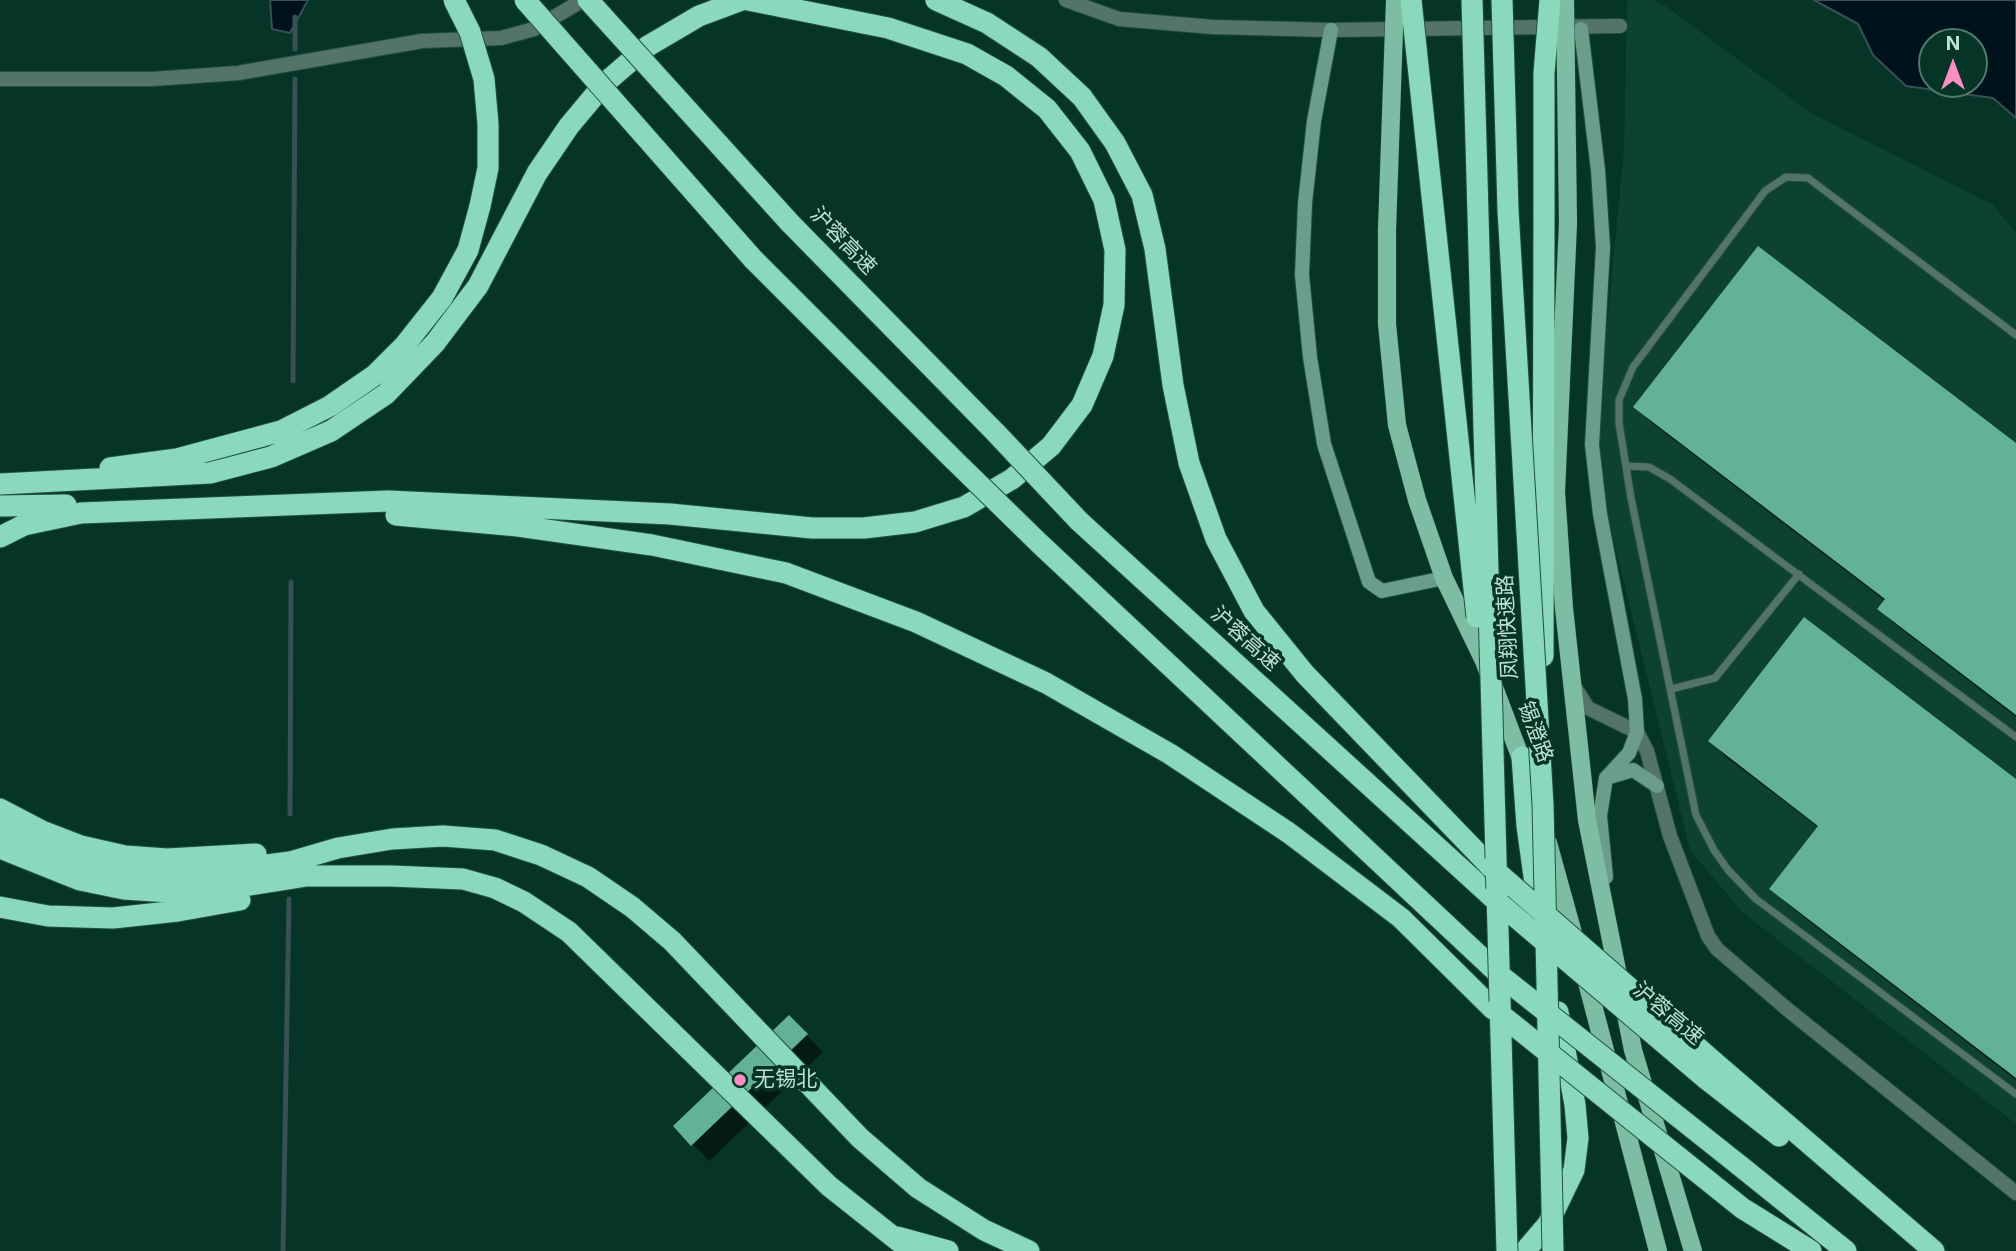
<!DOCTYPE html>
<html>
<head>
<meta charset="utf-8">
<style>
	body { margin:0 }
	#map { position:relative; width:2016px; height:1251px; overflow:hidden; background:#063427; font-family:Inter,sans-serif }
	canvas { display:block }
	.north { position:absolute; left:1918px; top:28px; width:70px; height:70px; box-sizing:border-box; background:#063427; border:2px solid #4f7a6c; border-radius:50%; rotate:0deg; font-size:19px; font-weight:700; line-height:28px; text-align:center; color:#bde2d3 }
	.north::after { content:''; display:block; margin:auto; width:24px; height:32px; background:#fa8fc6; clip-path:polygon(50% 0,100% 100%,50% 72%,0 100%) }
</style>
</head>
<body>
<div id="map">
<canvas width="2016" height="1251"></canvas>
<div class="north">N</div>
</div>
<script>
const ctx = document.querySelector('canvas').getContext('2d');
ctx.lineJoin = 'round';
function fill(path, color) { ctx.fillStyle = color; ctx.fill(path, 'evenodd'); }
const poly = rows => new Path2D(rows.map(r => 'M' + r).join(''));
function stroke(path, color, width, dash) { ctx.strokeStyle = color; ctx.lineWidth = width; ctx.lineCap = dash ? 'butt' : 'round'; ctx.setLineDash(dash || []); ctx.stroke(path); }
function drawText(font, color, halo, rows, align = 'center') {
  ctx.font = font + ' Inter,"Noto Sans SC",sans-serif'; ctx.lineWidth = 7; ctx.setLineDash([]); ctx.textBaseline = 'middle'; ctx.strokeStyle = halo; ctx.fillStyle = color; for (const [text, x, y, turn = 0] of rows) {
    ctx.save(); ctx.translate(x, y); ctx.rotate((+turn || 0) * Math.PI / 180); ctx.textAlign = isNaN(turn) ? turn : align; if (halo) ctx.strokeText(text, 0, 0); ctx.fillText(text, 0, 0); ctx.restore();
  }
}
fill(poly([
	[1627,0,1655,0,1670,9,1809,112,1993,205,2016,233,2016,1124,1742,912,1690,850,1608,518,1597,428,1624,150]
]), '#0d4233');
const water = poly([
	[270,0,308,0,290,33,272,29,270,0],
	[1814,0,2016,0,2016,118,1993,98,1906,86,1873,55,1858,24,1814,0],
	[1974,42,1974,84,1932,84,1932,42,1974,42]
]);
fill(water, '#00131d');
stroke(water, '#395154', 2);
fill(poly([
	[1636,407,2016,446,2016,717,1896,625,1879,609,1885,601,1652,423],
	[1710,741,2016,781,2016,1080,1788,905,1771,889,1819,828,1727,758],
	[789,1017,823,1052,709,1161,675,1126]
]), '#0007');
stroke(poly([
	[295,49,295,17],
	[293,381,295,79],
	[290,814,291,582],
	[283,1251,289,899]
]), '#395154', 5);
fill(poly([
	[1758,246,2016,443,2016,715,1877,609,1885,599,1633,407],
	[1804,617,2016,779,2016,1078,1769,889,1818,826,1708,741],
	[789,1015,808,1034,691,1146,673,1126]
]), '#63b196');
const lane = poly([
	[2016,335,1808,178,1786,177,1765,191,1633,367,1619,400,1619,423,1631,498,1696,815,1714,850,1728,870,1756,899,2016,1094],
	[1627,466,1649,467,1670,479,2016,737],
	[1671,689,1715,678,1799,574]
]);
const street = poly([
	[1066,0,1119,19,1213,27,1331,30,1620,26],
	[0,79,152,79,238,73,422,41,501,38,534,29,583,0],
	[1572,683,1588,708,1637,732,1647,751,1670,836,1708,936,1717,949,1787,1009,2016,1193]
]);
const secondary = poly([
	[1581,29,1598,170,1603,247,1592,445,1600,514,1635,699,1637,732,1629,753,1606,778],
	[1331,30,1314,121,1305,203,1302,275,1310,357,1324,444,1369,582,1382,591,1444,578],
	[1606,877,1600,816,1606,778,1633,770,1657,786]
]);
const primary = poly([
	[1568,223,1556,492,1564,608,1587,820,1633,1050,1693,1251],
	[1387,230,1387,324,1397,425,1417,500,1444,578,1484,661,1525,769],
	[1548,843,1576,944],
	[1584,971,1658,1251]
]);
const highway = poly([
	[936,0,987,23,1039,57,1082,97,1115,143,1142,195,1155,249,1173,385,1189,463,1216,539,1254,611,1305,674,1490,866],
	[790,223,996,433],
	[753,259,954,460],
	[110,468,177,459,281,431,330,406,375,375,404,346,442,298,468,250,480,206],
	[0,484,210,473,271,457,331,431,386,394,435,343,478,286,537,173,569,126,605,83,648,46,699,16,742,0],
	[0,506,66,505],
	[396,515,518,526,652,545,786,573,916,622,1046,683,1170,754,1289,833,1401,918,1493,1009],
	[1079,521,1492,897],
	[0,537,24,525,81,513,388,501,670,514,812,528,864,528,915,522,964,507,1012,479,1051,446,1082,405,1103,356,1114,305,1115,250,1104,200,1080,151,1047,109,1006,76,967,54,888,28,748,0],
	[1039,543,1501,976],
	[1543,656,1544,212],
	[1522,757,1527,826,1538,905],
	[0,809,42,831,81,846,125,856,167,859,256,854],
	[0,828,81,862,166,878,290,862,338,848,392,839,443,836,495,840,541,855,588,877,632,907,672,941,860,1138,918,1188,984,1230,1029,1251],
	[0,848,80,880,124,889,170,892,219,890,307,876,391,876,463,879,495,888,524,902,569,932,829,1186,911,1251],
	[0,907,48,916,113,918,178,911,240,900],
	[1713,1061,1934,1251],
	[1705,1078,1779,1136],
	[1739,1165,1846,1251],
	[1742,1208,1811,1251],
	[897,1237,948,1251],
	[1525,1251,1548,1224,1574,1170,1578,1138,1575,1105,1558,1012]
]);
stroke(lane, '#235043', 9);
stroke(street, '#235043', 16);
stroke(secondary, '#235043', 16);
stroke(primary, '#235043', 19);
stroke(highway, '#235043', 23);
stroke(lane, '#557468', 7);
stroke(street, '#557468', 14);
stroke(secondary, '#6b9d8a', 14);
stroke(primary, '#7cbda4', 18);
stroke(highway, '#8ad9bc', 21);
const primaryBridge = poly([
	[1565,0,1568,223],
	[1387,230,1395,0]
]);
const highwayBridge = poly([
	[454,0,470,32,484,79,488,124,488,168,480,206],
	[525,0,753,259],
	[588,0,790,223],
	[1411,0,1477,617],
	[1472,0,1507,1251],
	[1502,0,1508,210,1543,805,1553,1251],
	[1544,212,1544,73,1550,0],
	[996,433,1079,521],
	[954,460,1039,543],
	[1491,867,1713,1061],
	[1492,897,1705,1078],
	[1501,976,1739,1165],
	[1495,1010,1742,1208]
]);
stroke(primaryBridge, '#235043', 19, []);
stroke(highwayBridge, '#235043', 23, []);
stroke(primaryBridge, '#7cbda4', 18);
stroke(highwayBridge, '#8ad9bc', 21);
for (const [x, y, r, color] of [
	[740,1080,7,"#fa8fc6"]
]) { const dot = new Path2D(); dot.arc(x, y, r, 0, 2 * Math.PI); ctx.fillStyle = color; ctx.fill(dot); stroke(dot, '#063427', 2.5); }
drawText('21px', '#bde2d3', '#063427', [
	["沪蓉高速",843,241,46],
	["凤翔快速路",1508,627,-93],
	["沪蓉高速",1245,639,42],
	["锡澄路",1535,732,70],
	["沪蓉高速",1668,1014,40]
]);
drawText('21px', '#bde2d3', '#063427', [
	["无锡北",754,1080]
], 'left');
</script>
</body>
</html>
